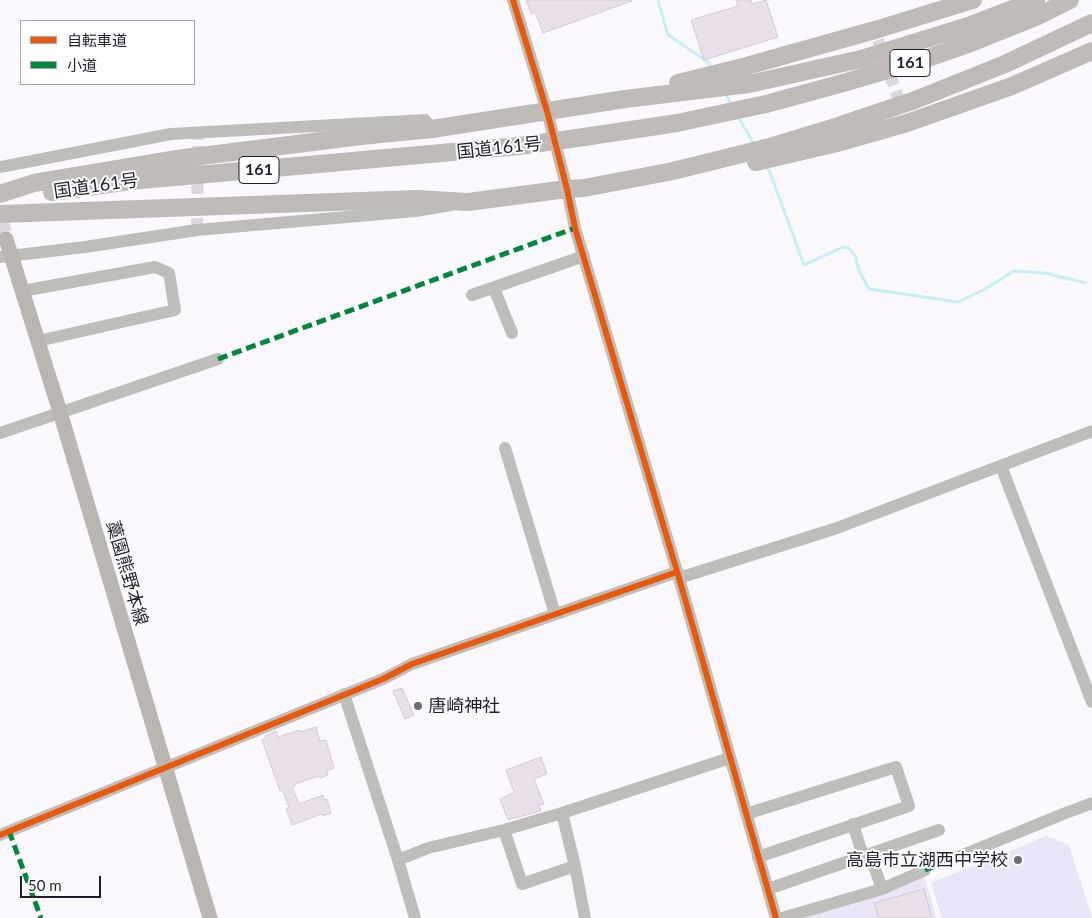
<!DOCTYPE html>
<html>
<head>
<meta charset="utf-8">
<style>
	body { margin:0 }
	#map { position:relative; width:1092px; height:918px; overflow:hidden; background:#fbf9fe; font-family:Lato,"Noto Sans JP",sans-serif }
	canvas { display:block }
	.legend { position:absolute; left:20px; top:20px; width:175px; height:65px; box-sizing:border-box; background:#fff; border:1px solid #a7a5aa; margin:0; padding:6px 9px; list-style:none; font-size:15px; color:#221e2b }
	.legend li { display:flex; align-items:center; gap:10px; height:25px }
	.legend b { width:25px; border:1px solid #a7a5aa }
	.scale { position:absolute; left:20px; top:876px; width:81px; height:22px; box-sizing:border-box; border:2px solid #221e2b; border-top:0; padding-left:6px; font-size:15px; line-height:18px; white-space:nowrap; color:#221e2b; -webkit-text-stroke:4px #fff; paint-order:stroke }
</style>
</head>
<body>
<div id="map">
<canvas width="1092" height="918"></canvas>
<ul class="legend">
<li><b style="height:6px;background:#e8590c"></b>自転車道</li>
<li><b style="height:6px;background:#00873e"></b>小道</li>
</ul>
<div class="scale">50 m</div>
</div>
<script>
const ctx = document.querySelector('canvas').getContext('2d');
ctx.lineJoin = 'round';
function fill(path, color) { ctx.fillStyle = color; ctx.fill(path, 'evenodd'); }
const poly = rows => new Path2D(rows.map(r => 'M' + r).join(''));
function stroke(path, color, width, dash) { ctx.strokeStyle = color; ctx.lineWidth = width; ctx.lineCap = dash ? 'butt' : 'round'; ctx.setLineDash(dash || []); ctx.stroke(path); }
function drawText(font, color, halo, rows, align = 'center') {
  ctx.font = font + ' Lato,"Noto Sans JP",sans-serif'; ctx.lineWidth = 4; ctx.setLineDash([]); ctx.textBaseline = 'middle'; ctx.strokeStyle = halo; ctx.fillStyle = color; for (const [text, x, y, turn = 0] of rows) {
    ctx.save(); ctx.translate(x, y); ctx.rotate((+turn || 0) * Math.PI / 180); ctx.textAlign = isNaN(turn) ? turn : align; if (halo) ctx.strokeText(text, 0, 0); ctx.fillText(text, 0, 0); ctx.restore();
  }
}
fill(poly([
	[1046,836,1069,845,1092,918,942,918,931,883],
	[924,876,937,918,804,918]
]), '#ebe5f8');
stroke(poly([
	[658,0,668,35,708,62,711,68],
	[725,93,732,105],
	[737,115,754,144],
	[766,165,771,175,804,265,843,247,848,248,851,250,855,256,860,273,869,289,958,302,985,289,1014,271,1045,273,1086,283]
]), '#c3f1f6', 3);
const building = poly([
	[526,0,632,0,632,1,543,33,535,12,531,14,526,0],
	[736,0,751,0,752,4,766,0,778,37,704,60,691,20,738,6,736,0],
	[402,688,414,715,405,719,393,691,402,688],
	[316,727,320,741,326,740,334,768,327,771,328,775,320,778,319,776,295,784,295,786,292,787,299,804,323,795,324,800,327,799,331,813,323,816,322,814,292,825,286,809,289,807,282,790,280,791,262,740,266,738,265,736,276,731,278,737,299,730,300,732,316,727],
	[541,757,547,774,534,779,544,804,539,805,541,811,508,820,500,799,514,792,506,770,541,757],
	[924,889,932,918,879,918,874,903,924,889]
]);
fill(building, '#e9e0ea');
stroke(building, '#d2ccd3', 1);
stroke(poly([
	[878,40,901,106],
	[197,230,198,133]
]), '#dad8de', 12, [12, 6]);
stroke(poly([
	[0,218,6,239]
]), '#dad8de', 15, [15, 8]);
stroke(poly([
	[513,0,547,111,567,189,575,228,679,578,776,918],
	[0,167,171,134,425,120,432,129],
	[0,257,85,247,197,230,416,211,451,205],
	[494,288,512,333],
	[22,291,155,267,169,273,175,310,38,341],
	[472,295,584,256],
	[0,433,218,359],
	[505,448,555,614],
	[1001,466,1092,702],
	[679,578,837,528,1092,431],
	[344,694,398,860,415,918],
	[562,813,575,866,585,918],
	[746,814,896,767,909,806,758,857],
	[853,824,863,856],
	[504,830,522,884,575,866],
	[0,835,383,679,412,664,677,572],
	[870,854,882,889],
	[953,859,1063,814,1092,803],
	[398,860,428,848,504,830,562,813,730,758],
	[768,889,939,830],
	[782,918,882,889,925,870]
]), '#c0bebb', 12);
stroke(poly([
	[6,239,60,412,210,918]
]), '#bab7b3', 15);
stroke(poly([
	[678,83,743,67,875,30,973,0],
	[584,137,677,123,766,104,843,83,925,59,971,43,1036,17,1070,0],
	[756,162,837,143,907,123,1012,86,1092,51],
	[52,192,130,181,519,146],
	[0,194,34,183,177,159,361,136,432,129,625,99,749,84,861,59,971,25,1036,0],
	[0,214,417,199,468,202,567,189,584,188,673,171,766,148,835,127,915,100,1005,64,1092,23]
]), '#bfbbb8', 18);
stroke(poly([
	[519,146,584,137]
]), '#bfbbb8', 18);
stroke(poly([
	[218,359,575,228],
	[9,831,41,918],
	[925,870,953,859]
]), '#00873e', 5, [10, 5]);
stroke(poly([
	[513,0,547,111,567,189,575,228,679,578,776,918],
	[0,835,383,679,412,664,677,572]
]), '#e8590c', 6);
for (const [x, y, r, color] of [
	[418,706,5,"#6e6b75"],
	[1018,860,5,"#6e6b75"]
]) { const dot = new Path2D(); dot.arc(x, y, r, 0, 2 * Math.PI); ctx.fillStyle = color; ctx.fill(dot); stroke(dot, '#fff', 2); }
for (const [x, y, w] of [
	[910,63,40],
	[259,170,40]
]) { const box = new Path2D(); box.roundRect(x - w / 2, y - 13.5, w, 27, 4); ctx.fillStyle = '#fff'; ctx.fill(box); stroke(box, '#221e2b', 1); }
drawText('bold 16px', '#221e2b', null, [
	["161",910,63],
	["161",259,170]
]);
drawText('18px', '#221e2b', '#fff', [
	["国道161号",499,148,-6],
	["国道161号",96,186,-8],
	["藁園熊野本線",127,573,74]
]);
drawText('18px', '#221e2b', '#fff', [
	["唐崎神社",428,706],
	["高島市立湖西中学校",1008,860,"right"]
], 'left');
</script>
</body>
</html>
